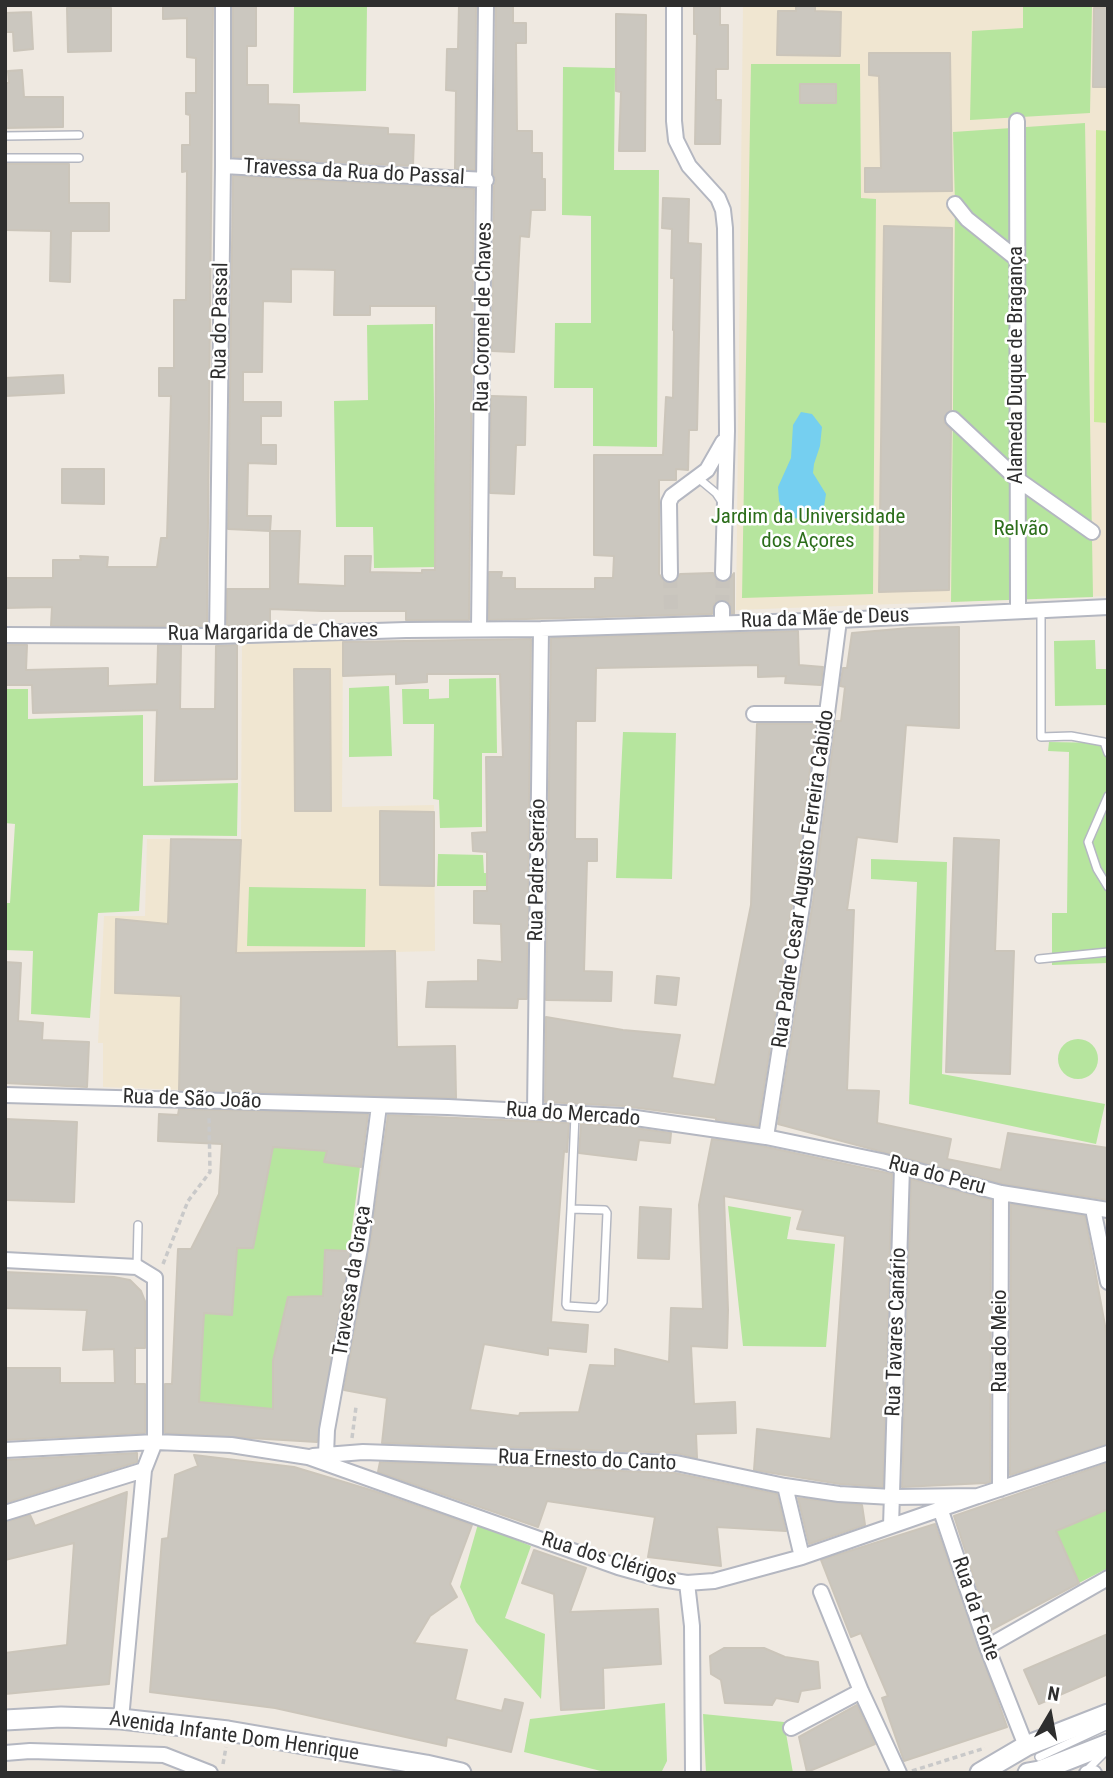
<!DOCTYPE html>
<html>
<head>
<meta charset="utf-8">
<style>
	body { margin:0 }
	#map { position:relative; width:1113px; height:1778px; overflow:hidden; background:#efe9e1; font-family:"Roboto Condensed",sans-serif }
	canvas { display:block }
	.frame { position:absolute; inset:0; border:7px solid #2e2e2e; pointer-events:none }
	.north { position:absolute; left:1015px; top:1680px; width:70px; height:70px; -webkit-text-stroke:5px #fff; paint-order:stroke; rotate:10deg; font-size:19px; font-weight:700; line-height:28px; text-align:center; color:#2e2e2e }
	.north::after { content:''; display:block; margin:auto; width:24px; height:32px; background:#2e2e2e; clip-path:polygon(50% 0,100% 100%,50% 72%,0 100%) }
</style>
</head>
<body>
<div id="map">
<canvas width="1113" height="1778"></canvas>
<div class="frame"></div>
<div class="north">N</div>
</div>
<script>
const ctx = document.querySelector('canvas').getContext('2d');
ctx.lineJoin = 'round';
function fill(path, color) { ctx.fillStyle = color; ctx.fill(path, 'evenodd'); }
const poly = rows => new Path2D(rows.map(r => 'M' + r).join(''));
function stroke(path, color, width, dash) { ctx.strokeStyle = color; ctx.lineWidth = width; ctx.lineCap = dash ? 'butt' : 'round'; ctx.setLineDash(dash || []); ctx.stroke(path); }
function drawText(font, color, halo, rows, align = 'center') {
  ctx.font = font + ' "Roboto Condensed",sans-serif'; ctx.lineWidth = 5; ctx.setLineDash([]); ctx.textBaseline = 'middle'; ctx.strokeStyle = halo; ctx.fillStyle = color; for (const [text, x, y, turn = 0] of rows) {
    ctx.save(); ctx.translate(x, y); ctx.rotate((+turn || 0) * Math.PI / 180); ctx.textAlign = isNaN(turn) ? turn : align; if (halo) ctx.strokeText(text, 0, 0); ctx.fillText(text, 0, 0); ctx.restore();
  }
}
fill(poly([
	[743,5,1108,5,1108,596,736,610],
	[343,638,342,807,434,805,435,951,395,952,397,1098,103,1087,103,1043,98,1043,104,916,145,916,147,839,241,839,242,642]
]), '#f0e6d1');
fill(poly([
	[294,5,367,5,366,91,293,93],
	[1023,5,1092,5,1090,113,970,120,972,31,1023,28],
	[751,64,860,64,861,198,876,199,873,594,742,598],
	[563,67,615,68,614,170,659,170,657,447,593,446,593,388,554,388,555,323,591,323,591,216,562,215],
	[1085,123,1093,597,951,602,955,204,953,132],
	[433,324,436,567,374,568,373,527,336,527,334,401,368,400,367,325],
	[1095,640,1096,669,1108,669,1108,705,1055,706,1054,641],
	[496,678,497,753,482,753,482,827,440,828,439,800,433,799,434,724,403,724,402,689,429,689,429,699,449,698,449,679],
	[389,686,392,756,349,757,349,688],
	[5,689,28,689,28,719,143,715,143,786,238,783,237,836,143,835,139,911,98,913,90,1018,31,1014,33,951,5,950,5,903,10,903,15,824,5,823],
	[623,732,676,733,672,879,616,878],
	[1049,742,1108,743,1108,963,1052,965,1052,913,1067,913,1069,752,1048,751],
	[438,854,483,855,484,873,506,874,506,886,437,886],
	[871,859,947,862,942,1074,1105,1104,1096,1144,909,1104,917,882,871,879],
	[249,887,366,889,365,947,247,946],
	'1058 1059a20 20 0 1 1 40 0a20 20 0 1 1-40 0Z',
	[273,1147,327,1151,324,1162,360,1167,349,1251,325,1251,323,1296,288,1297,273,1361,273,1409,199,1402,204,1313,231,1315,237,1248],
	[728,1206,791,1217,787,1239,835,1244,826,1347,743,1346],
	[1108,1509,1108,1568,1079,1583,1056,1531],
	[478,1524,531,1546,505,1618,545,1634,541,1699,476,1622,460,1587],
	[665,1703,667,1761,661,1773,609,1773,524,1752,530,1719],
	[703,1714,784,1722,793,1773,706,1773]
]), '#b6e59e');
fill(poly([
	[1096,130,1108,131,1108,423,1094,422]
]), '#c9ec9a');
fill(poly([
	[801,412,812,414,822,427,820,446,814,464,813,473,826,494,824,507,817,518,809,522,795,518,782,508,779,501,778,487,791,458,793,425]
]), '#75cff0');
const building = poly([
	[163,5,213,5,207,626,51,626,52,607,5,608,5,578,53,578,53,560,81,560,80,556,108,557,107,567,157,567,161,538,167,538,171,396,159,396,159,368,174,368,174,300,186,300,187,171,182,172,182,145,190,145,190,115,186,114,186,93,196,93,196,58,187,57,187,18,163,19,163,5],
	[233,5,256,5,256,46,247,46,247,85,268,85,268,104,299,105,299,123,388,128,388,134,414,135,413,166,233,157,233,5],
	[459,5,476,5,475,170,455,169,456,91,446,90,447,49,458,49,459,5],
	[496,5,513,5,513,23,526,23,526,43,516,43,517,131,532,131,532,153,542,153,542,179,545,179,545,210,531,210,529,237,520,236,514,352,492,351,494,186,496,180,494,175,496,5],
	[694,5,720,5,720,25,728,25,728,69,716,69,716,100,721,100,720,144,695,144,697,34,694,34,694,5],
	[796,5,815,5,815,11,841,12,840,56,777,55,778,11,796,11,796,5],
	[67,8,111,8,111,51,68,52,67,8],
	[1094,8,1108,8,1108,87,1093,87,1094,8],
	[31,12,33,49,14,51,13,32,5,32,5,13,31,12],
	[616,14,646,15,645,151,619,151,621,92,616,91,616,14],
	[869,53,950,53,952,191,865,192,865,168,881,168,879,76,869,75,869,53],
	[22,70,24,97,63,97,63,127,5,128,5,83,9,83,8,71,22,70],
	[800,84,836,84,836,103,800,103,800,84],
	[5,164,69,164,69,203,109,203,109,231,71,231,70,282,50,281,51,231,5,230,5,164],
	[233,176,474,189,469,620,406,620,406,611,322,611,270,609,270,625,227,626,227,589,270,589,270,531,228,529,233,176],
	[291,269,335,270,334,315,370,315,370,306,436,306,435,570,422,570,422,573,370,572,371,556,345,556,345,586,298,584,300,531,270,531,271,516,247,516,248,463,276,464,276,445,261,445,261,416,281,416,281,402,243,402,243,372,262,372,263,301,291,302,291,269],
	[663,198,689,199,688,243,701,244,697,430,689,430,688,470,676,469,676,480,659,480,659,574,665,582,669,584,675,582,680,574,713,573,717,581,723,583,728,581,734,573,734,614,732,614,730,604,721,599,714,604,712,614,489,620,489,572,502,572,501,578,515,578,515,589,595,589,595,578,613,578,614,556,594,555,594,455,663,455,666,397,673,398,674,330,673,330,674,278,671,278,672,229,662,228,663,198],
	[884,226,952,228,951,410,944,417,944,422,951,430,949,590,879,592,884,226],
	[63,375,64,393,5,396,5,378,63,375],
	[491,396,526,397,525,445,516,445,514,494,490,493,491,396],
	[62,469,104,469,104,504,62,503,62,469],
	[959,627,959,728,906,725,897,842,857,837,847,910,854,910,847,1090,879,1091,877,1123,951,1139,947,1159,1001,1170,1008,1133,1108,1148,1108,1200,1003,1184,778,1124,813,901,836,721,841,721,845,687,840,686,843,668,847,668,852,633,909,628,959,627],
	[798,631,799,665,823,667,821,685,785,683,786,676,758,677,758,665,596,668,595,721,576,721,575,839,597,839,597,861,587,861,584,971,612,972,611,1001,546,1000,551,638,798,631],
	[531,639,527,999,518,999,517,1008,426,1007,428,982,478,981,478,960,502,962,501,924,474,923,474,891,487,891,487,852,473,851,472,833,487,832,486,757,503,757,500,674,427,674,427,682,396,684,396,674,343,676,343,642,531,639],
	[5,645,27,645,26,670,108,668,108,686,157,684,158,645,181,645,180,709,215,709,216,646,237,645,237,779,155,781,157,710,33,713,32,685,5,685,5,645],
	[294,669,330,669,331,811,295,811,294,669],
	[757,724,816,724,793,899,758,1126,716,1120,716,1118,623,1106,545,1102,546,1017,623,1030,680,1035,672,1078,715,1085,751,905,757,724],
	[380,811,434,812,434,886,380,885,380,811],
	[954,838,999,840,995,951,1014,951,1010,1074,946,1072,954,838],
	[171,839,241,840,236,953,395,951,397,1047,455,1046,456,1098,179,1090,181,996,115,993,116,919,168,924,171,839],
	[5,962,21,963,18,1021,43,1023,42,1040,89,1042,87,1087,5,1083,5,962],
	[657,976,679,978,676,1005,655,1003,657,976],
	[179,1109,368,1114,361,1167,324,1162,327,1151,273,1147,253,1248,237,1248,232,1315,204,1313,199,1402,273,1409,273,1361,288,1297,323,1296,325,1250,350,1251,317,1442,165,1433,165,1384,172,1384,178,1249,191,1249,219,1194,222,1144,158,1141,159,1114,178,1115,179,1109],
	[388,1115,569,1123,567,1152,564,1151,551,1322,588,1325,586,1352,548,1348,548,1355,484,1344,470,1410,519,1416,520,1413,579,1412,590,1365,615,1366,615,1349,669,1362,671,1308,703,1309,699,1205,712,1139,757,1145,892,1174,883,1487,840,1484,754,1470,757,1429,831,1439,845,1236,797,1229,803,1210,724,1196,728,1310,727,1348,691,1346,694,1404,735,1402,736,1433,696,1434,697,1458,676,1453,382,1443,387,1398,344,1390,370,1245,388,1115],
	[5,1119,77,1122,74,1202,5,1200,5,1119],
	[581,1124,621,1126,671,1133,670,1143,639,1140,636,1160,579,1153,581,1124],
	[911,1179,991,1200,990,1482,986,1483,902,1487,911,1179],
	[1011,1204,1085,1216,1108,1342,1108,1444,1010,1475,1011,1204],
	[640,1207,671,1209,669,1259,638,1258,640,1207],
	[5,1272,114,1277,130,1280,141,1291,145,1301,145,1348,135,1348,135,1384,145,1384,145,1433,5,1440,5,1368,60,1368,60,1383,115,1383,114,1349,83,1350,87,1310,5,1308,5,1272],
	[137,1453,137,1462,5,1503,5,1460,137,1453],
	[194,1455,294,1467,374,1491,472,1525,450,1584,457,1597,430,1616,414,1643,467,1650,455,1700,502,1711,505,1699,523,1703,511,1752,447,1737,446,1746,275,1708,150,1692,162,1539,168,1538,175,1475,198,1466,194,1455],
	[380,1462,675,1473,777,1494,786,1531,717,1527,721,1566,648,1557,655,1517,547,1501,538,1527,378,1472,380,1462],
	[1108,1463,1108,1509,1056,1531,1079,1583,991,1630,954,1516,1108,1463],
	[127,1492,109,1684,5,1694,5,1653,67,1645,74,1543,5,1560,5,1522,30,1515,35,1526,127,1492],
	[798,1498,862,1505,865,1525,809,1544,798,1498],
	[935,1524,1007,1727,904,1761,882,1698,888,1696,861,1633,851,1637,821,1560,935,1524],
	[534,1550,586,1568,570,1612,658,1609,661,1664,603,1668,604,1708,561,1710,554,1594,522,1583,534,1550],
	[1108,1634,1108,1674,1039,1704,1024,1670,1108,1634],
	[724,1648,764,1648,785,1657,818,1662,820,1688,801,1691,798,1702,776,1698,772,1705,725,1703,721,1680,711,1674,710,1656,724,1648],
	[857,1705,875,1744,807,1772,799,1737,857,1705]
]);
fill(building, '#cbc7bf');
stroke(building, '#cbc5ba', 2);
stroke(poly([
	[670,574,671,609],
	[722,609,723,573]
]), '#c8c4bd', 14, [14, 7]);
const lane = poly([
	[5,136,79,135],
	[5,158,79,158],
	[698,478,716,493,722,502],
	[1041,610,1041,737,1071,736,1104,742,1108,753],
	[1108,796,1088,842,1097,869,1108,887],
	[1039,959,1108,952],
	[571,1209,605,1210,607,1213,603,1302,598,1308,567,1306,566,1304,571,1209],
	[571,1209,575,1115],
	[137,1267,138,1225],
	[1039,1757,1108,1725],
	[1085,1772,1106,1751]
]);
const street = poly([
	[674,5,674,121,676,140,689,166,718,198,723,210,725,228,727,431,723,573],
	[1017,121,1018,610],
	[223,166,486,180],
	[955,204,967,219,1017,259],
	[953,419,1017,479,1092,532],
	[670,574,669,502,672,496,707,470,723,442],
	[722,623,722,609],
	[479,629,486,5],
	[5,635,217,636,406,630,541,629,839,620,1108,607],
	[217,636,223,166,223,5],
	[754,714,827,714],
	[5,1095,448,1107,622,1116,766,1137,881,1161,1001,1193,1108,1210],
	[535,1111,541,629],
	[766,1137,803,900,839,620],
	[1093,1209,1108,1282],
	[5,1260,137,1267,155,1278,155,1442,144,1470,121,1719],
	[5,1450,155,1442,231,1445,308,1457,618,1567,661,1579,687,1583,714,1581,802,1557,978,1496],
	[326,1455,327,1430,361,1243,379,1106],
	[313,1456,363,1452,676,1463,785,1486,839,1494,892,1497,978,1496,1108,1453],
	[785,1486,802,1557],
	[1000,1489,1001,1193],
	[941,1511,987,1647,1026,1746],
	[5,1513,144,1470],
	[891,1526,902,1167],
	[687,1583,692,1626,693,1773],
	[821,1592,861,1691,899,1773],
	[987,1647,1108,1578],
	[791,1728,861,1691],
	[5,1753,30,1751,164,1755,210,1773],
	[1087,1773,1094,1773]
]);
const secondary = poly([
	[5,1720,61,1717,121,1719,228,1731,426,1765,461,1773],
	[980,1773,1026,1746,1108,1714],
	[1028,1773,1039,1771,1108,1744]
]);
stroke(lane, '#b4b7c1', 10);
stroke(street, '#b4b7c1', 18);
stroke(secondary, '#b4b7c1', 23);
stroke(poly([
	[163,1264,188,1201,210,1172,209,1116],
	[352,1438,356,1407],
	[223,1764,226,1747],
	[912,1771,985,1748],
	[539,1773,539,1772]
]), '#c9c9c9', 3.5, [5, 3.5]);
stroke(lane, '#fff', 7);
stroke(street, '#fff', 14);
stroke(secondary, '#fff', 19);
drawText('21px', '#2e2e2e', '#fff', [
	["Travessa da Rua do Passal",354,173,3],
	["Rua Coronel de Chaves",484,317,-89],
	["Rua do Passal",221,321,-89],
	["Alameda Duque de Bragança",1017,365,-90],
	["Rua da Mãe de Deus",825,619,-2],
	["Rua Margarida de Chaves",273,633,-1],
	["Rua Padre Serrão",538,870,-89],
	["Rua Padre Cesar Augusto Ferreira Cabido",804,879,-82],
	["Rua de São João",192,1100,2],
	["Rua do Mercado",573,1115,4],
	["Rua do Peru",937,1176,15],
	["Travessa da Graça",353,1281,-81],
	["Rua Tavares Canário",897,1332,-88],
	["Rua do Meio",1001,1341,-90],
	["Rua Ernesto do Canto",587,1461,2],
	["Rua dos Clérigos",609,1560,17],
	["Rua da Fonte",975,1609,71],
	["Avenida Infante Dom Henrique",234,1737,8]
]);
drawText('21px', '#2c6e1b', '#fff', [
	["Jardim da Universidade",808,518],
	["dos Açores",808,542],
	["Relvão",1021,530]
]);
</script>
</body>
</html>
